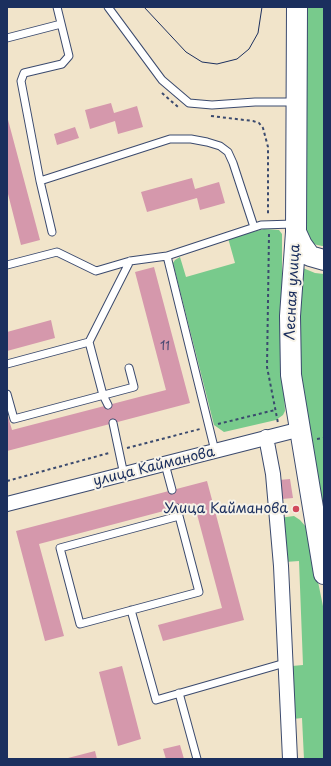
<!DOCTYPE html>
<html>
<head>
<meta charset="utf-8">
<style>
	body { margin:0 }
	#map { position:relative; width:331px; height:766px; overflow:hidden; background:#f1e4ca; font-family:"Playpen Sans",sans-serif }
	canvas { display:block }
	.frame { position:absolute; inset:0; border:8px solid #1b2f5e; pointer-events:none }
</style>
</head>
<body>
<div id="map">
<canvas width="331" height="766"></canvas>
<div class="frame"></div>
</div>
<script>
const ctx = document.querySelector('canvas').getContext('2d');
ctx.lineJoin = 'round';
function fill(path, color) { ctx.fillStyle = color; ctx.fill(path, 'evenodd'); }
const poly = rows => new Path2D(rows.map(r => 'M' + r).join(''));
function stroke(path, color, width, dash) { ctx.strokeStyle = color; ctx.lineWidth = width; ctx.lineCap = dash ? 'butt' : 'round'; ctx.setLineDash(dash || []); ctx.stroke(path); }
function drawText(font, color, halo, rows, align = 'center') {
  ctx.font = font + ' "Playpen Sans",sans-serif'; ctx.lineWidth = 4; ctx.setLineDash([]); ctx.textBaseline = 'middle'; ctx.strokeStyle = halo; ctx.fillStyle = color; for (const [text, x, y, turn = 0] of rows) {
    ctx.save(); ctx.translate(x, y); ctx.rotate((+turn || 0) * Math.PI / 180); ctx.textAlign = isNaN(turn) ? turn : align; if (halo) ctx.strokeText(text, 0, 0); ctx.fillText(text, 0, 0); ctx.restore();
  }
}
fill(poly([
	[307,7,324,7,324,246,322,246,313,244,305,233],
	[264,229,279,230,282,234,282,352,285,411,283,415,276,420,224,432,214,425,173,263,175,260,180,257,186,277,235,263,228,238],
	[298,266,315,273,324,274,324,527,300,369],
	[294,516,300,520,307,528,324,611,324,759,304,759,302,718,293,719,292,666,303,665,299,561,285,562,279,518]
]), '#78ca8c');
fill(poly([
	[111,103,114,113,137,106,143,127,118,134,115,121,90,129,85,110],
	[7,116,40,240,21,245,7,190],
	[75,127,79,138,57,145,54,134],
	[192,178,195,189,219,182,225,203,200,210,197,198,147,212,141,192],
	[154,267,190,403,7,451,7,413,12,430,166,390,135,272],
	[51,320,55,338,7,351,7,332],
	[290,479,293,498,282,499,279,480],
	[207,481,244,620,163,641,158,625,222,608,194,503,39,544,64,636,45,641,16,531],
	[122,666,141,739,118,746,99,672],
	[180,745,184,759,166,759,163,749],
	[95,751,97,759,68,759,68,758]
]), '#d598ac');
const service = poly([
	[108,7,162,80,189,103,212,105,255,102,294,102],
	[7,38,61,24],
	[40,181,170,139,191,139,207,142,220,146,228,152,233,163,254,227],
	[52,232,40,181,21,81,24,73,62,64,69,56,57,7],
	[167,256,215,451],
	[7,265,57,252,96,271,130,261,167,256,261,225,294,224],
	[7,364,89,342],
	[7,394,14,419,134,387,129,368],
	[108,405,103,395,89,342,130,261],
	[113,423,124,475],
	[165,464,172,490],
	[177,508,179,516,199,592,80,624,60,548,179,516],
	[131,610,156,700,285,663],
	[179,693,197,759]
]);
const minor = poly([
	[266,437,273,474,281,566,290,759],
	[7,504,301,429]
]);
const secondary = poly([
	[297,7,296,232,290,316,291,375,324,574],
	[296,232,302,245,310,256,324,260]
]);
stroke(service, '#3b4a6e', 9);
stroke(minor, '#3b4a6e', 16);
stroke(secondary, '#3b4a6e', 22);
stroke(poly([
	[162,93,178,107],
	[211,116,253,121,259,123,263,128,268,147,268,216],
	[269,234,267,367,278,423],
	[218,424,275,410],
	[317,439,324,438],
	[127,448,200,429],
	[7,481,109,453]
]), '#3b4a6e', 2, [3, 3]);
stroke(service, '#fff', 7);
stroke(minor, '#fff', 14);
stroke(secondary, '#fff', 20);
stroke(poly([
	[144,7,186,52,202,62,217,64,237,59,249,49,258,33,262,7]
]), '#1b2f5e', 1);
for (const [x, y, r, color] of [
	[296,509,4,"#d1495b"]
]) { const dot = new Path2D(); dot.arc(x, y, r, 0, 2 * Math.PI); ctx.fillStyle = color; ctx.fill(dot); stroke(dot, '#f7f3e8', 1.5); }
drawText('12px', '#4a4972', null, [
	["11",165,347]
]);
drawText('14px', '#1b2f5e', '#f7f3e8', [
	["Лесная улица",293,292,-87],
	["улица Кайманова",154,467,-14]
]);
drawText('14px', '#1b2f5e', '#f7f3e8', [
	["Улица Кайманова",288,509]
], 'right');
</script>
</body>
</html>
